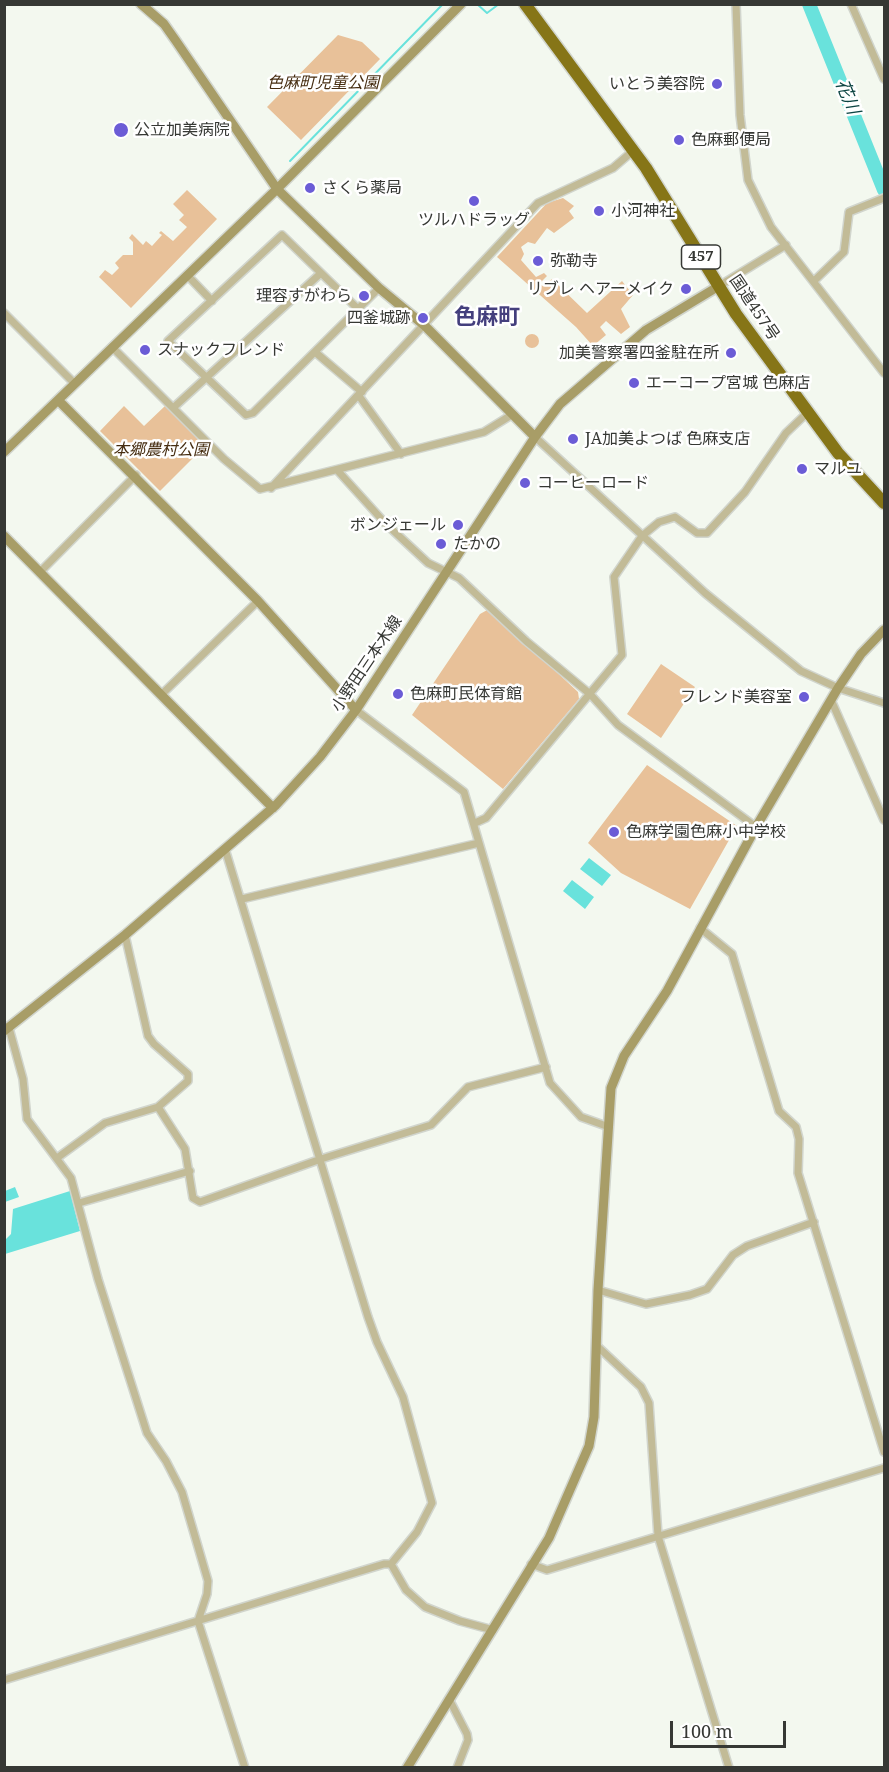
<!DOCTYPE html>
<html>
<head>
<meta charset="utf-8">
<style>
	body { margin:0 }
	#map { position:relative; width:889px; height:1772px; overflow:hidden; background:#f3f8ef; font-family:"Noto Serif",serif }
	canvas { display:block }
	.frame { position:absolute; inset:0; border:6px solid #363834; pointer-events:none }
	.scale { position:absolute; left:670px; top:1721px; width:116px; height:27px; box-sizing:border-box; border:3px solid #363834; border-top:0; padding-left:8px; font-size:18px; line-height:21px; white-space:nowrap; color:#363834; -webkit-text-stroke:4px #fff; paint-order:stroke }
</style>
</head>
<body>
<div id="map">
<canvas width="889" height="1772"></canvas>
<div class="frame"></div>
<div class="scale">100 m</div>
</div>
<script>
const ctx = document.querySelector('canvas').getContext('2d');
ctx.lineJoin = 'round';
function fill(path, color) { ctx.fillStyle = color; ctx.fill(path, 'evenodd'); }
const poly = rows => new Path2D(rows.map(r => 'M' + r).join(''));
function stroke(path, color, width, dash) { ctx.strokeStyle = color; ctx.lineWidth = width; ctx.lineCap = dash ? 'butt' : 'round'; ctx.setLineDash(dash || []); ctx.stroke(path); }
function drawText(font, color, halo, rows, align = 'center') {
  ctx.font = font + ' "Noto Serif","Noto Sans JP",serif'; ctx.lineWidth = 5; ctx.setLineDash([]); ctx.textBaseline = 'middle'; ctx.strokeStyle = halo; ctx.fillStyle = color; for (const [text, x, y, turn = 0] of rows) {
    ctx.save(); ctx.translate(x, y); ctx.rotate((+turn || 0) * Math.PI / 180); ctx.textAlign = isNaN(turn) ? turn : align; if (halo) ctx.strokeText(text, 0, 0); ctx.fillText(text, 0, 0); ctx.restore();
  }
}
fill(poly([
	[338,35,362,42,380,59,301,140,267,107],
	[187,190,217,219,131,308,99,277,105,270,112,275,119,268,115,263,123,255,133,255,133,242,129,238,132,234,143,245,146,241,152,246,162,235,159,233,161,231,173,241,187,227,179,220,184,215,173,204],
	[563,198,574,206,569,211,574,218,554,233,547,228,535,244,528,242,521,247,524,254,521,260,536,277,544,273,547,276,539,284,543,286,552,279,587,313,622,281,633,295,621,309,630,327,621,334,606,321,600,327,606,335,593,346,576,327,497,257,547,203],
	'525 341a7 7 0 1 1 14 0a7 7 0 1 1-14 0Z',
	[124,406,144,426,165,406,205,446,160,491,100,431],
	[489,609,578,692,579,699,503,789,412,715,480,614],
	[661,664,695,687,661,738,627,714],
	[647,765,737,826,690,909,621,873,588,843]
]), '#e8c199');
fill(poly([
	[589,858,611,875,602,886,580,869],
	[572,880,594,897,585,909,563,891],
	[15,1187,19,1197,5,1202,5,1191],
	[70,1191,80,1231,5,1254,5,1240,11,1234,13,1209]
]), '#69e2dc');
stroke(poly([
	[477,4,487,13,499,4],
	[290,161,443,4]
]), '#69e2dc', 2);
stroke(poly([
	[809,4,884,190]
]), '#69e2dc', 14);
const street = poly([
	[736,4,740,115,748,180,771,227,884,373],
	[851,4,884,79],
	[187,275,212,301],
	[814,281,844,252,849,212,884,198],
	[719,286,786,245],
	[358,309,282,235,168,341,246,415,253,413,358,309,379,288],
	[4,313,75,384],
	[112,347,224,459,260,489,484,432,513,414],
	[315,352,362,392],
	[359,396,401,454],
	[173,408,321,273],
	[535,437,705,593,801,671,838,688,884,703],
	[338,471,385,523,428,563,459,578,526,641,590,694,618,725,756,827],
	[271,488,538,203,613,168,634,150],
	[40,572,136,475],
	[161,695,258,601],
	[831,700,884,820],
	[356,710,464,792,550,1083,581,1117,609,1127],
	[475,823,486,818,622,655,614,577,642,536,659,522,675,517,697,533,707,533,745,492,786,433,808,412],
	[242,899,479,843],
	[700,928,732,954,779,1111,796,1127,799,1139,798,1173,884,1452],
	[9,1028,23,1079,27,1119,71,1178,98,1279,147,1433,166,1461,182,1492,208,1581,207,1594,198,1621,245,1768],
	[158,1107,185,1149,193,1198,200,1202,321,1159,431,1125,468,1087,546,1067],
	[57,1158,105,1123,158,1107,188,1081,188,1074,154,1044,148,1036,125,935],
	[79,1203,190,1171],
	[598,1290,646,1304,690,1295,707,1289,733,1255,747,1246,814,1222],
	[596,1345,641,1387,649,1403,658,1536,729,1768],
	[391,1564,406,1590,425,1607,460,1621,493,1630],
	[531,1564,547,1570,884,1468],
	[4,1680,384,1564,391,1564,417,1532,432,1503,403,1397,377,1342,368,1317,225,849],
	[449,1699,467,1734,468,1740,457,1768]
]);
const secondary = poly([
	[141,4,164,24,176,41,277,189,379,288,425,326,535,437],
	[58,400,258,601,356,710],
	[4,452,277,189,461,4],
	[4,536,273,808],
	[4,1031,125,935,276,805,320,757,356,710,535,437,560,404,646,330,719,286],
	[407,1768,549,1538,589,1446,594,1417,598,1290,611,1088,624,1056,667,991,756,827,838,688,861,654,884,630]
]);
const highway = poly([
	[525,4,646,168,736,314,838,453,884,503]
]);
stroke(street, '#d1d5cd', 10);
stroke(secondary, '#d1d5cd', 12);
stroke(highway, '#d1d5cd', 15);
stroke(street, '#c2bb97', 7);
stroke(secondary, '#a89d67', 9);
stroke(highway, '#867517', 12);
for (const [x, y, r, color] of [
	[717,84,6,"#6b5cd6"],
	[121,130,8,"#6b5cd6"],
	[679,140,6,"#6b5cd6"],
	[310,188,6,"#6b5cd6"],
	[474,201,6,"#6b5cd6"],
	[599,211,6,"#6b5cd6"],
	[538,261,6,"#6b5cd6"],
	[686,289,6,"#6b5cd6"],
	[364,296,6,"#6b5cd6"],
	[423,318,6,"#6b5cd6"],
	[145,350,6,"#6b5cd6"],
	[731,353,6,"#6b5cd6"],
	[634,383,6,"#6b5cd6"],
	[573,439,6,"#6b5cd6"],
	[802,469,6,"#6b5cd6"],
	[525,483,6,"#6b5cd6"],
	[458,525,6,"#6b5cd6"],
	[441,544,6,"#6b5cd6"],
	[398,694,6,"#6b5cd6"],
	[804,697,6,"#6b5cd6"],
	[614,832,6,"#6b5cd6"]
]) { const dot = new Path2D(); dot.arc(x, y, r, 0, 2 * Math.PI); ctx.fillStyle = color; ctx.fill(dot); stroke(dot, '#fff', 2); }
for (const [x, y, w] of [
	[701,257,39]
]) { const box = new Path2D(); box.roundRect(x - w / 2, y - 12, w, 24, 4.5); ctx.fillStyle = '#fff'; ctx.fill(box); stroke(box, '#363834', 1.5); }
drawText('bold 15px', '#363834', null, [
	["457",701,257]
]);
drawText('italic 16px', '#462d11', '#fff', [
	["色麻町児童公園",323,83],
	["本郷農村公園",161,450]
]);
drawText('16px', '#363834', '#fff', [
	["いとう美容院",705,84,"right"],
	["公立加美病院",134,130],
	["色麻郵便局",691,140],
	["さくら薬局",322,188],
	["小河神社",611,211],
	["ツルハドラッグ",474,220,"center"],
	["弥勒寺",550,261],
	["リブレ ヘアーメイク",674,289,"right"],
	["理容すがわら",352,296,"right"],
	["四釜城跡",411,318,"right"],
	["スナックフレンド",157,350],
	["加美警察署四釜駐在所",719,353,"right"],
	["エーコープ宮城 色麻店",646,383],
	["JA加美よつば 色麻支店",585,439],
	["マルユ",814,469],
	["コーヒーロード",537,483],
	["ボンジェール",446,525,"right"],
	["たかの",453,544],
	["色麻町民体育館",410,694],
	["フレンド美容室",792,697,"right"],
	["色麻学園色麻小中学校",626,832]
], 'left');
drawText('16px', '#363834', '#fff', [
	["国道457号",754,308,56],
	["小野田三本木線",367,664,-56]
]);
drawText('italic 18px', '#0d4543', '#fff', [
	["花川",847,97,68]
]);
drawText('bold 22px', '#443f7d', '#fff', [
	["色麻町",487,318]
]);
</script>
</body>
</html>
